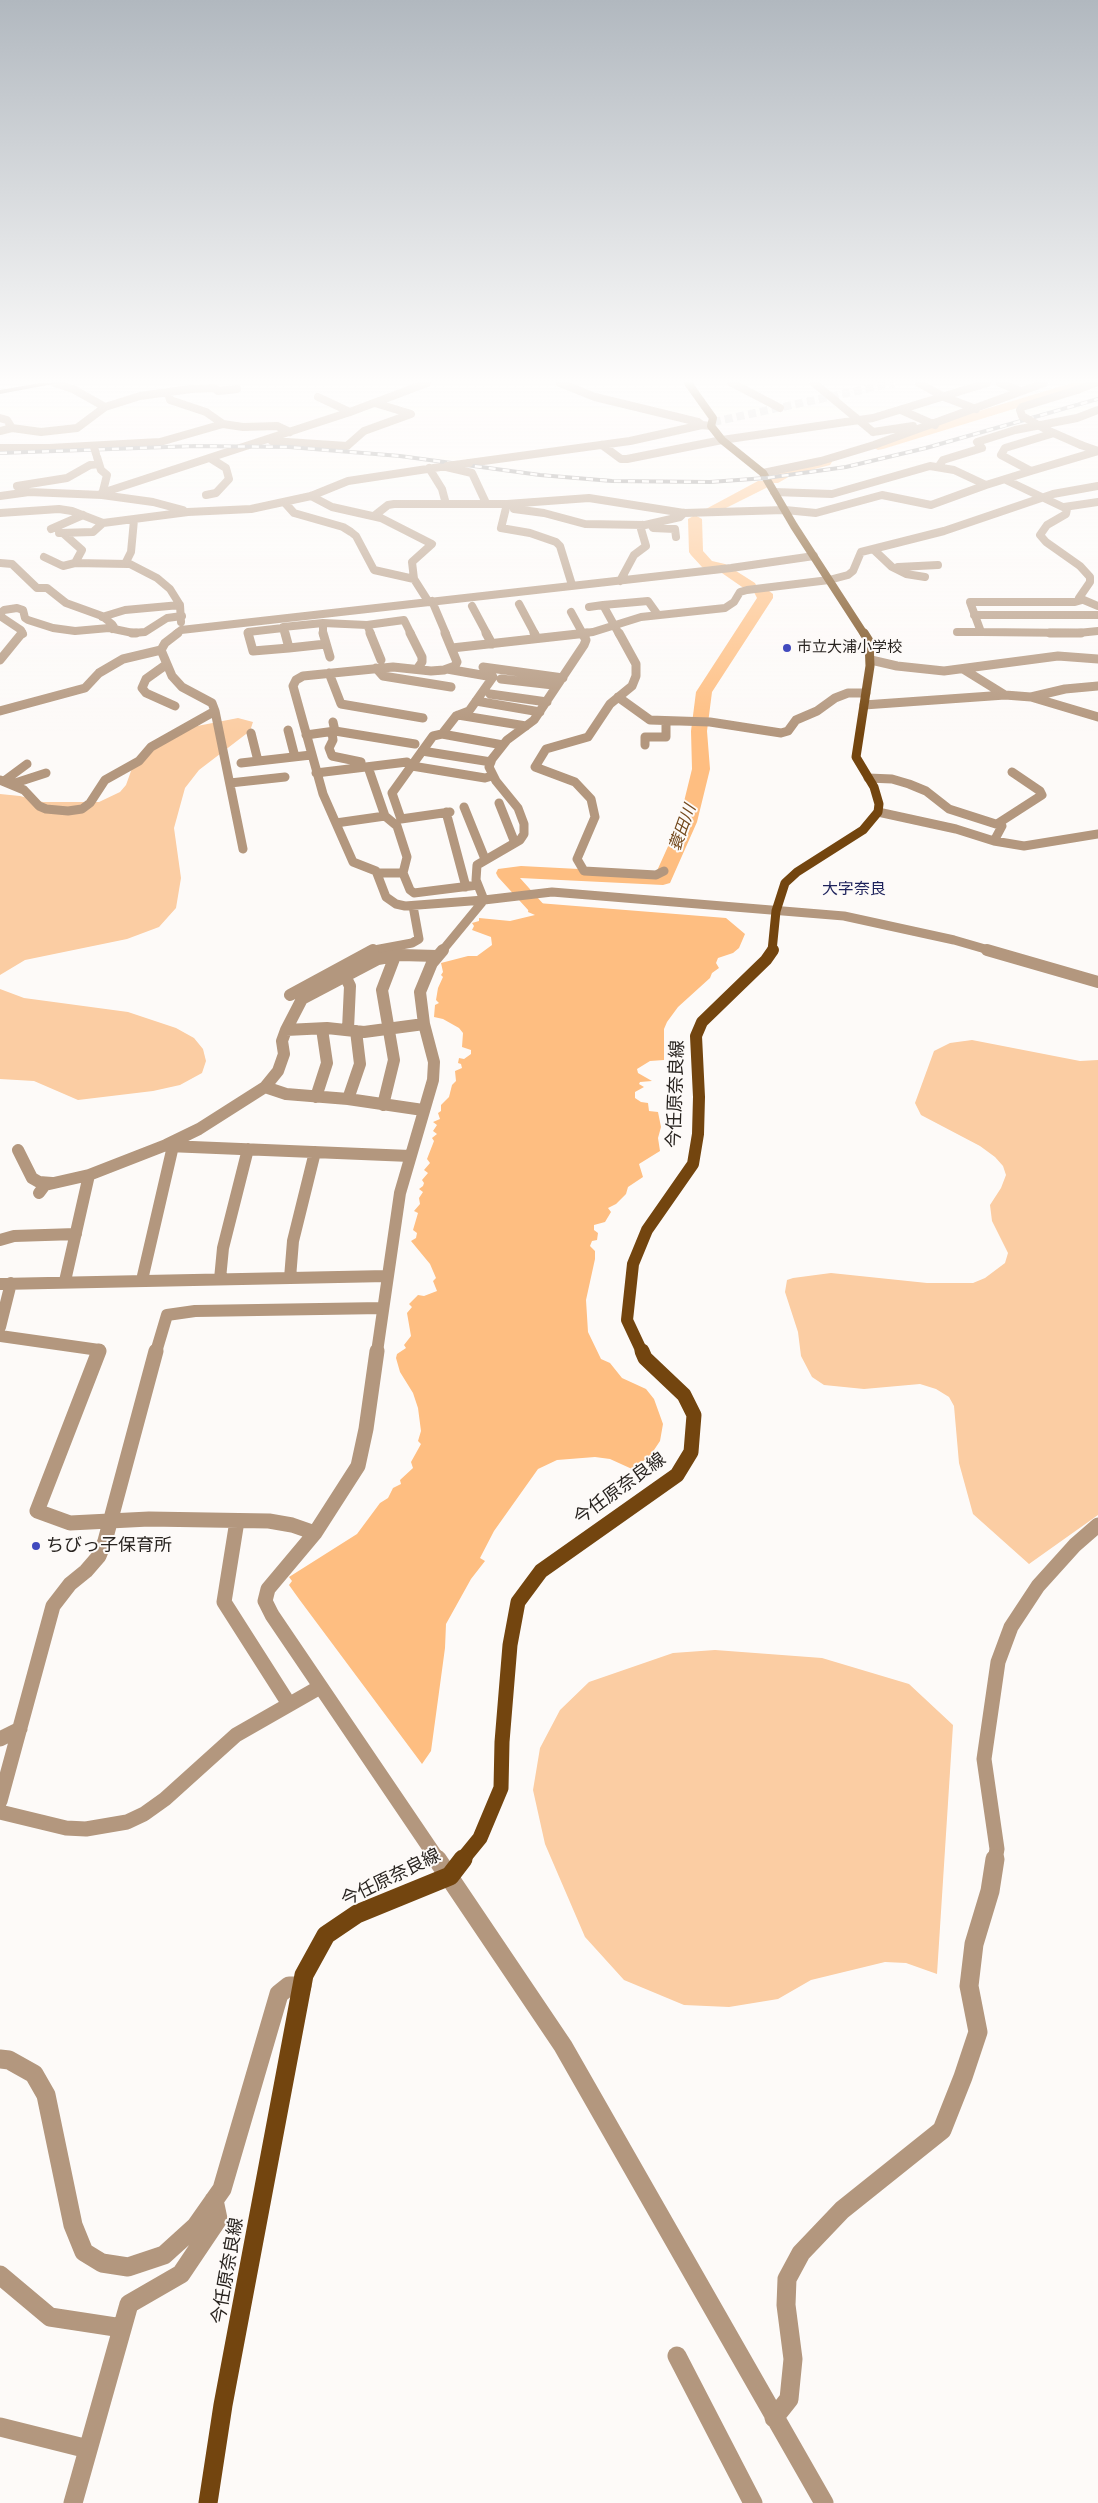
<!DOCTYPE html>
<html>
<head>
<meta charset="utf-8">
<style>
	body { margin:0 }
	canvas { display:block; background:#fdfaf8 }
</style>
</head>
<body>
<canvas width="1098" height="2503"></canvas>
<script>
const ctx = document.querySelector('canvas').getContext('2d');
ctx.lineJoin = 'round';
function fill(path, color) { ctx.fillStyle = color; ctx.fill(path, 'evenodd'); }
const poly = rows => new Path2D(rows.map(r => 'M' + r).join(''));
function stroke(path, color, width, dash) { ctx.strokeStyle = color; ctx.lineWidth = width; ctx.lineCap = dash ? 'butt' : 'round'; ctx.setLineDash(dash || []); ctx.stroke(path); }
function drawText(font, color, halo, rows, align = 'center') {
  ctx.font = font + ' "Zilla Slab","Noto Sans JP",serif'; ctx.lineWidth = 4; ctx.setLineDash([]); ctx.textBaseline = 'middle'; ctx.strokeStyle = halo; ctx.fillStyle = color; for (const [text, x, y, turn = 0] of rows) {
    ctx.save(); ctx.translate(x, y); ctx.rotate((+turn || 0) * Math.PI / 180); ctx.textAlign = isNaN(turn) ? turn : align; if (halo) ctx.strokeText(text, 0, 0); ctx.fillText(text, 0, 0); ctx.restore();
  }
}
fill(poly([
	[238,718,253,722,250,731,199,770,185,788,174,828,181,878,176,908,159,927,127,939,25,960,0,975,0,794,20,796,43,802,99,802,120,792,126,785,135,760,192,727],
	[0,989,24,998,128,1012,176,1028,194,1038,203,1049,206,1061,202,1073,180,1085,153,1091,78,1100,34,1081,0,1079],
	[972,1040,1080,1061,1098,1060,1098,1515,1029,1564,973,1514,959,1463,954,1406,949,1397,936,1389,920,1384,864,1389,824,1385,812,1377,801,1356,798,1332,785,1292,787,1280,793,1278,831,1273,927,1283,973,1283,985,1278,1005,1263,1008,1253,992,1221,990,1205,1001,1188,1006,1175,1003,1166,995,1157,980,1146,921,1115,915,1103,934,1051,950,1043],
	[715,1650,822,1658,909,1684,953,1725,937,1974,906,1963,885,1962,811,1980,778,1999,729,2007,684,2005,624,1980,585,1937,545,1844,533,1790,540,1748,560,1710,589,1682,673,1653]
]), '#fbcda3');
fill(poly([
	[530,896,538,903,726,918,745,934,739,948,733,953,718,958,716,963,719,968,712,973,710,978,678,1007,667,1022,664,1029,664,1060,650,1061,637,1069,638,1073,652,1081,640,1082,639,1084,644,1087,635,1092,635,1098,641,1102,648,1103,649,1111,658,1112,661,1127,658,1138,660,1151,639,1164,643,1177,628,1187,626,1194,616,1204,608,1208,611,1212,605,1222,594,1225,594,1230,598,1233,597,1240,592,1241,590,1246,595,1251,595,1259,586,1300,588,1332,601,1359,610,1363,622,1378,646,1389,654,1399,663,1424,660,1441,650,1456,632,1469,610,1459,595,1457,557,1460,538,1469,494,1531,480,1558,485,1561,471,1579,446,1624,445,1648,431,1751,422,1764,299,1599,289,1585,292,1581,289,1577,357,1534,380,1503,388,1498,393,1488,401,1484,400,1480,413,1468,411,1462,421,1444,418,1441,421,1431,418,1408,413,1393,400,1372,396,1358,397,1354,406,1348,404,1345,411,1336,407,1313,412,1307,409,1304,418,1295,424,1296,437,1291,433,1281,436,1278,430,1264,411,1241,416,1238,417,1233,413,1230,418,1213,414,1211,420,1204,419,1198,423,1192,419,1189,423,1186,424,1183,422,1180,428,1173,424,1170,430,1163,427,1159,434,1141,432,1138,437,1134,433,1131,437,1125,433,1122,440,1119,438,1113,441,1111,441,1105,449,1097,452,1085,456,1081,455,1071,462,1068,461,1064,458,1063,459,1058,464,1059,471,1054,471,1050,462,1047,463,1033,459,1028,443,1019,434,1017,435,1005,439,1003,436,1000,438,988,443,977,441,975,443,972,441,963,468,956,477,956,492,945,491,937,472,930,474,926,472,923,479,921,479,918,510,921,535,915,528,912,530,903,520,897]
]), '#febe81');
fill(poly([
	[1072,383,1091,383,1089,386,883,449,878,450,871,446,873,443,1072,383],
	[825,458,830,459,832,462,830,465,792,475,778,483,769,483,768,487,716,513,711,514,704,510,758,481,767,481,768,477,782,469,825,458],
	[695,515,702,519,703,551,712,561,725,564,755,583,757,587,765,588,773,594,773,598,712,692,707,731,710,769,697,822,670,883,663,885,520,878,546,907,543,911,529,911,498,877,496,873,498,869,521,866,656,873,679,822,692,769,691,731,696,692,757,598,753,590,745,589,719,571,702,567,691,555,689,552,688,519,695,515]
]), '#febe81');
stroke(poly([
	[713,422,894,383]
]), '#d3cfcd', 8, [8, 4]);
stroke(poly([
	[55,383,73,389,105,407],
	[560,383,595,397,698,422,702,425],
	[732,383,780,408],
	[814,383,873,432],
	[919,383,944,397,976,409],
	[1000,383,1020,391],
	[1077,390,1095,383],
	[168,392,170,400,206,412,223,424,243,427,277,426,290,432],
	[318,397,350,412],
	[901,410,935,425],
	[0,418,7,420,12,428],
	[0,431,12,428,41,432,77,428,105,407,140,396,191,389,214,388,218,391,237,389],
	[1049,431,1081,445],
	[873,432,913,426],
	[272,441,347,446,364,431,411,414,375,403],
	[602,445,621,459,627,459,722,440,873,418,987,383],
	[0,448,49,448,160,442,223,424],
	[97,457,101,470,107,475,102,495],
	[469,463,630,441,702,425,711,426],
	[442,466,472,473,486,503],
	[939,466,943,460,982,448,977,442,1015,430,1077,418,1098,410],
	[429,468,442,489,446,504,507,504,589,498,684,513,785,510,816,513,882,495,931,505,986,485],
	[1031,471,1098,451],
	[763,473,821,461,874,445,1044,383],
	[1006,480,1067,509,1066,514,1047,525,1040,535,1046,542,1080,566,1090,577,1090,582,1079,598,1098,606],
	[17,486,67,478,90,465,99,464],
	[774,492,832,494,930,466,954,470,986,485,1031,471,1001,455,1005,448,1054,433],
	[102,493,350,412,427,383],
	[206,495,216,493,229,479,226,468,210,458],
	[0,496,29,492,102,495,153,502,183,510],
	[311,496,332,507,381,518,432,544,412,562,414,579,428,601],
	[285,503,294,513,343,527,351,532,356,536,374,570,414,579],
	[507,504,501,528,530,533,556,542,560,546,572,585],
	[1064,507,1098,502],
	[514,509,544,513,585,524,645,525,680,517,684,513],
	[0,513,59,509,72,511,103,523,188,512,251,509,311,496,348,481,447,466],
	[374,516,388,505,394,504,446,504],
	[134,520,131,552,126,562,157,578,170,589,180,605,181,622],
	[652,526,653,528,675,529,676,537],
	[51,529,83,515],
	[59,533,93,532,103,523],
	[64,534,82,550,75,563],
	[873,549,892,567,906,574,925,577],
	[44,557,63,566,75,563,128,564],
	[0,563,12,564,37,588,47,588,66,603,102,616,112,624,114,627,112,629],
	[898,567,938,565],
	[620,581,634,555,646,546,641,529,643,525],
	[1082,600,1075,602,970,602,981,632,1078,633,1098,631],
	[432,601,446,634],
	[519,604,535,634],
	[472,606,487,634],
	[589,607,603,605],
	[571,612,583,634],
	[0,614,4,610,17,608,23,610,25,618,28,620,53,628,75,631,109,628,133,633,145,632,167,618,182,616],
	[974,615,1098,615],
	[0,616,21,630,23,634],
	[102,617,125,610,180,605],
	[323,623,323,634],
	[957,632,981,632],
	[176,634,181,630,731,568,814,556],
	[249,634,248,632,283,628],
	[285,634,283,627,323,623,367,625],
	[371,634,367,625,404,620,411,634],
	[576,634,593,632,641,617,725,608,734,602,740,592,747,590,829,580,848,575,853,571,861,552,944,531,1053,494,1098,486],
	[619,634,603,605,648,601,658,615]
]), '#b3977e', 8);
stroke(poly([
	[132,633,136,633],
	[248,633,253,651,289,648,285,633],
	[323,633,330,657],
	[370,633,381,660],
	[410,633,422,657,422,662,417,669],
	[445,633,457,662,455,666,444,670,431,671,393,667,303,676,296,680,293,686,323,794,353,862,376,871,386,897,396,904,405,906,484,900,476,880,477,865,520,840,524,834,524,824,518,808,496,781,489,767,492,759,507,740,534,720,584,645,586,640,582,633],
	[486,633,492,644],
	[534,633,537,638],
	[619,633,636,664,636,676,632,686,610,704,588,737,546,749,535,767,575,782,591,799,595,817,577,859,584,871,656,875,664,871],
	[1050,633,1081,633],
	[289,648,326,644],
	[452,648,587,633],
	[0,660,22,633],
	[871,660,897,666,944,671,1058,656,1098,659],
	[167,664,146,679,142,688,146,693,175,706],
	[483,667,563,678],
	[376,668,383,676,451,687],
	[447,669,493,677,469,711,456,716,442,734,433,736,392,793,401,819,450,812],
	[963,669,1005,695],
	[329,673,341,704,423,718],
	[501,679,553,685],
	[490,694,547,702],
	[618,697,650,720,710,722,781,733,788,731,796,720,817,711,835,698,848,693,866,693],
	[1031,697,1065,689,1098,686],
	[476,701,540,712],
	[864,705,1005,695,1031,697,1098,717],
	[0,711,85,688,99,673,123,659,161,650],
	[215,711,243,849],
	[458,715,526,726],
	[288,730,295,757],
	[335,731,415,744],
	[332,732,333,740,329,748,332,756,361,762],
	[251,733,258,761],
	[442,734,503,745],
	[306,735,335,731,333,722],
	[645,745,645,737,666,737,666,721],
	[422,751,491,762],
	[241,763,311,755],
	[368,767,385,816,397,826,407,857,403,873],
	[316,773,407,762,412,766,485,778,492,776],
	[868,778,892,779,909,784,926,791,949,809,1002,826,994,841,1024,846,1098,834],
	[0,780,24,790,39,806,46,809,68,811,82,809,90,803,105,780,139,761,151,747,215,711,212,703,182,687,172,676,161,650,165,643,178,633],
	[4,781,27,764],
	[230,783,285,777],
	[12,784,46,773],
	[499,803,515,843],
	[464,807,485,859],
	[446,812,466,887],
	[878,812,956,829,994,841],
	[336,823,385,816],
	[997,824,1042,795,1040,791,1012,772],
	[377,873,403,873,410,890,414,893,478,885],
	[369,951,412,943,419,939,413,906],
	[442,951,484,900,552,892,844,916,954,940,992,951]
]), '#b3977e', 9);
stroke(poly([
	[987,950,1098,982],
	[345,976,350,986,348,1029],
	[290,995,373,950],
	[286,1030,302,999,378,959,400,955,437,956],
	[265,1087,286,1094,348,1099,423,1110],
	[316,1097,327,1063,322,1029],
	[348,1099,360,1064,356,1031],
	[383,1105,394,1060,382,990,395,956],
	[168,1146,410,1156],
	[18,1150,32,1178,39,1182,52,1183],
	[39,1193,45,1185,89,1175],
	[0,1240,14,1236,76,1234],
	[290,1278,293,1241,315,1152],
	[220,1279,223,1248,248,1149],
	[142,1280,173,1146],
	[65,1281,89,1175,166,1145,199,1129,265,1087,278,1071,284,1054,282,1041,286,1030,327,1028,364,1032,424,1024],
	[0,1284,387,1276],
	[0,1327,11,1283],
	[0,1336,99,1350,98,1352],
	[156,1352,167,1315,195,1311,383,1308],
	[377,1352,400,1193,433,1080,434,1062,424,1024,420,992,432,963,443,950]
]), '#b3977e', 12);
stroke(poly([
	[99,1351,37,1511,70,1523,149,1519,269,1521,292,1525,315,1533],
	[377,1351,366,1429,358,1466,315,1533,268,1589,265,1601,272,1615,438,1860],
	[237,1521,224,1602,289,1704],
	[0,1739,20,1729],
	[0,1801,53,1606,70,1584,86,1571,99,1556,105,1541,156,1351],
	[0,1812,66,1828,86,1829,127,1822,144,1814,165,1799,236,1735,320,1687],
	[995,1860,997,1849,984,1759,998,1662,1011,1627,1038,1586,1075,1545,1098,1525]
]), '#b3977e', 15);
stroke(poly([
	[437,1859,563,2046,824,2503],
	[0,2059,9,2060,34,2074,46,2095,73,2225,84,2252,102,2263,128,2267,164,2255,196,2226,222,2189,279,1994,289,1986,302,1986],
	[0,2275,50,2317,122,2328],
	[677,2356,753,2503],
	[774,2418,789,2399,793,2359,786,2305,787,2279,801,2253,842,2210,942,2130,963,2077,978,2032,969,1986,974,1944,990,1891,995,1859],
	[0,2427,88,2449],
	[73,2503,129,2304,181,2274,218,2219,214,2200]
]), '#b3977e', 19);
stroke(poly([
	[688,383,713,418,711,426,722,440,763,473,794,526,864,634]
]), '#73450f', 8);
stroke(poly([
	[772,951,776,911,785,883,797,872,863,830,878,812,879,804,874,787,856,757,870,666,869,641,864,633]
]), '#73450f', 9);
stroke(poly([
	[642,1352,627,1320,633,1264,647,1230,693,1164,698,1134,699,1097,696,1036,702,1022,766,960,773,950]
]), '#73450f', 12);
stroke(poly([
	[462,1860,480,1838,501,1788,502,1742,510,1645,518,1602,541,1571,677,1475,691,1452,694,1415,684,1395,645,1358,642,1351]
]), '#73450f', 15);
stroke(poly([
	[208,2503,223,2405,304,1975,326,1935,357,1914,450,1876,463,1859]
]), '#73450f', 19);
fill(poly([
	[40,383,58,383,0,394,0,390,40,383]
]), '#4e300f');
const rail = poly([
	[0,453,195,446,289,447,400,456,540,475,612,481,710,482,766,478,846,467,926,448,1098,399]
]);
stroke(rail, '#8e8a87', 4);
stroke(rail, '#fdfaf8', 2.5, [7]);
stroke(poly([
	[1049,431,1022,416,1020,410,1022,407,1077,390],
	[1081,445,1098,451],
	[94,447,96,454],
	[447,466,469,463]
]), '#b3977e', 8);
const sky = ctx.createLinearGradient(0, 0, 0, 733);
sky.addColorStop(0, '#b1b8bf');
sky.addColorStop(0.52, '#fefdfc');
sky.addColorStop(1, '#fefdfc00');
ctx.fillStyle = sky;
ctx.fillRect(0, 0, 1098, 733);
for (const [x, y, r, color] of [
	[787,648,5,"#414abe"],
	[36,1546,5,"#414abe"]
]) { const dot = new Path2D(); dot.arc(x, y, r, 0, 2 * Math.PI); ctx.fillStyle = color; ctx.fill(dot); stroke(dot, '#fdfaf8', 2); }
drawText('15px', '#292420', '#fdfaf8', [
	["市立大浦小学校",797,648]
], 'left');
drawText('italic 16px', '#744a1e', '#fdfaf8', [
	["蓑田川",683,828,-70]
]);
drawText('16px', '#1e235c', '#fdfaf8', [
	["大字奈良",854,889]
]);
drawText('18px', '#292420', '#fdfaf8', [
	["今任原奈良線",676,1094,-88],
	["今任原奈良線",620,1489,-36],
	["今任原奈良線",391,1878,-26],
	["今任原奈良線",228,2271,-80]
]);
drawText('18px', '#292420', '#fdfaf8', [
	["ちびっ子保育所",46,1546]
], 'left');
</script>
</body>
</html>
